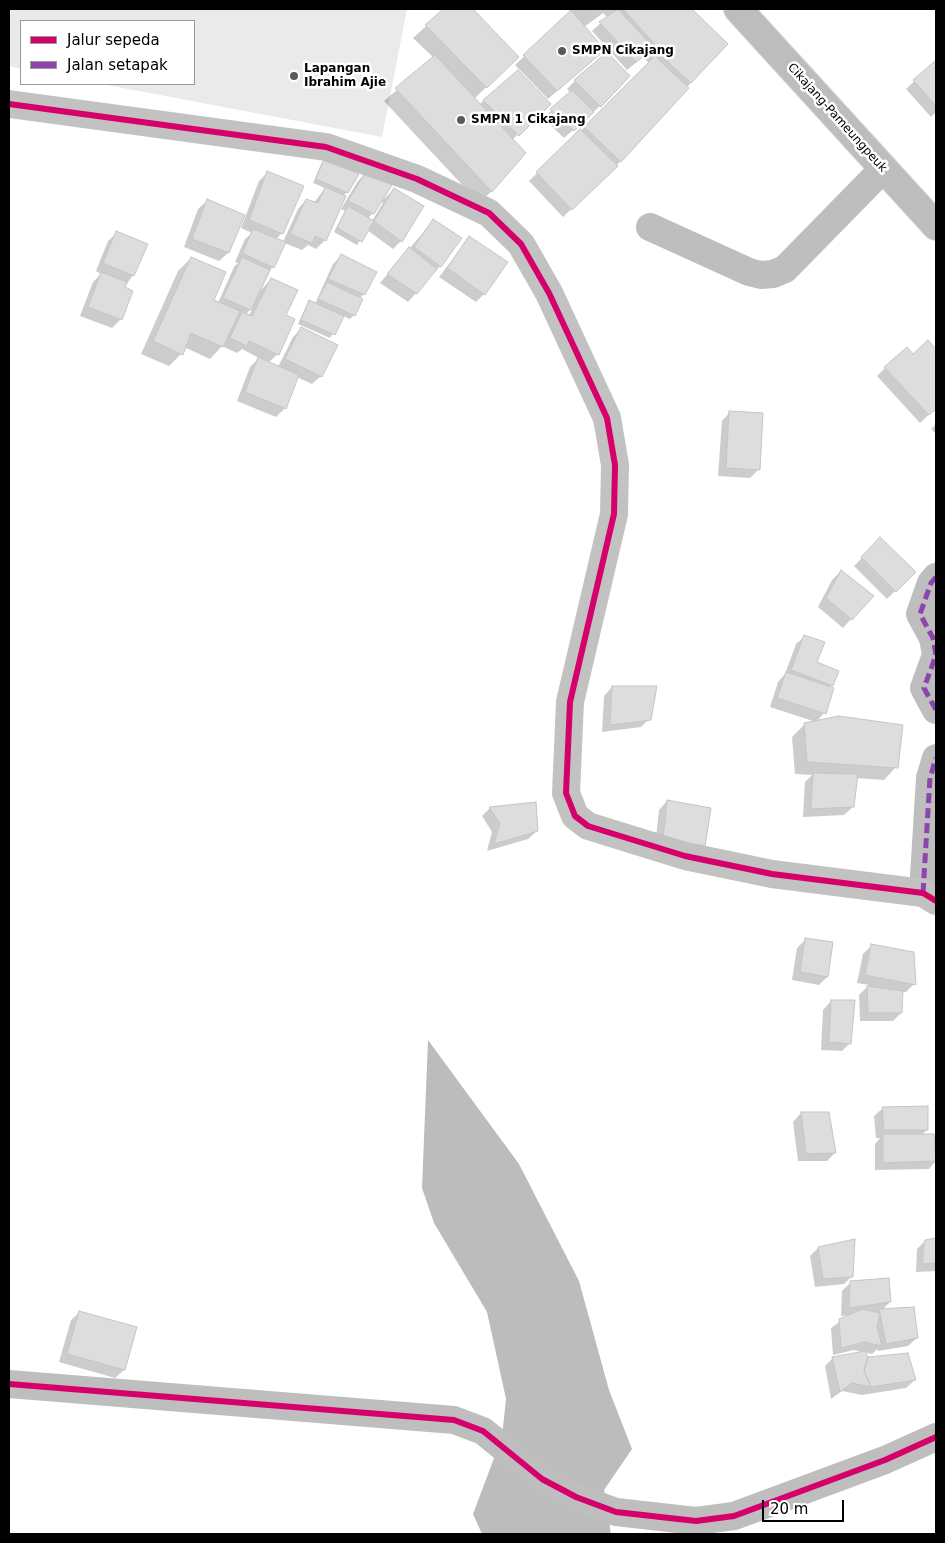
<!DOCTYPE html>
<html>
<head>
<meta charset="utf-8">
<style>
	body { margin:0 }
	#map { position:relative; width:945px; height:1543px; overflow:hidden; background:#fff; font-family:"DejaVu Sans",sans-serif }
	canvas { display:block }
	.frame { position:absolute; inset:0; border:10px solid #000; pointer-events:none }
	.legend { position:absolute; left:20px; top:20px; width:175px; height:65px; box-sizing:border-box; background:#fff; border:1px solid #999; margin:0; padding:6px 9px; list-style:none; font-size:15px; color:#000 }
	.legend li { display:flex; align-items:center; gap:10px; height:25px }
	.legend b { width:25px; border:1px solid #999 }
	.scale { position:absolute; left:762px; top:1500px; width:82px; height:22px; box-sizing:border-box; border:2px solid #000; border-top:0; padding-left:6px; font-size:15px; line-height:18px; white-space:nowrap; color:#000; -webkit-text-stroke:4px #fff; paint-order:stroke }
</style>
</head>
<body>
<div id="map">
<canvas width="945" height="1543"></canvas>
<div class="frame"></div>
<ul class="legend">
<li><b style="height:6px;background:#d6006c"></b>Jalur sepeda</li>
<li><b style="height:6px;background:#8e44ad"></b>Jalan setapak</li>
</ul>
<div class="scale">20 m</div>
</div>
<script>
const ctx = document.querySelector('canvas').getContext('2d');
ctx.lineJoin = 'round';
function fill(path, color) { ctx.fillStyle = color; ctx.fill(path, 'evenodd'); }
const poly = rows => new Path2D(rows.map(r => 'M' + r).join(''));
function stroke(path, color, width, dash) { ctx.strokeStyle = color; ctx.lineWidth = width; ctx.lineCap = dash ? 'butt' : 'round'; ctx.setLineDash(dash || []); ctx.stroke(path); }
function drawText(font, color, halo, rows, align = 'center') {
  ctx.font = font + ' "DejaVu Sans",sans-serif'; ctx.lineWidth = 5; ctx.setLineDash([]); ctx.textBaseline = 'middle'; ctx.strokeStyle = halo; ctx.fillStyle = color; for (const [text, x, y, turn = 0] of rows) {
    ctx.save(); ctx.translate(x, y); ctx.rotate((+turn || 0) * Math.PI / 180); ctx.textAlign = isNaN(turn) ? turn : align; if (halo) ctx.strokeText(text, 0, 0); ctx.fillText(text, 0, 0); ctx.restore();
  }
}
fill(poly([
	[9,9,407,9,382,137,102,84,194,84,194,21,21,21,21,69,9,66]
]), '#eaeaea');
fill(poly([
	[428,1040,519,1164,579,1281,609,1390,632,1449,604,1490,611,1534,482,1534,473,1514,502,1437,506,1399,487,1312,434,1223,422,1188]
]), '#bcbcbc');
fill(poly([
	[445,9,471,9,517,57,474,99,479,105,484,100,549,104,512,140,492,191,479,203,384,101,434,58,413,38],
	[568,9,691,9,726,44,616,166,563,217,529,181,646,67,648,62,643,57,627,70,592,31,607,17,603,13,584,27,595,58,548,99,515,65,571,12],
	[936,61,936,112,931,117,906,89],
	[575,81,600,106,564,138,543,118,571,93,567,89],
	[325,160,347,192,343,196,325,240,316,249,308,245,302,250,284,243,260,291,271,279,285,315,278,354,268,363,278,367,293,337,301,329,321,376,312,384,297,377,285,408,276,417,237,401,250,367,259,358,242,349,237,353,222,346,210,359,184,347,181,354,169,366,141,354,178,271,191,258,212,301,218,303,234,267,238,263,235,262,245,239,252,233,241,228,259,181,267,173,282,233,276,239,283,242,298,209,306,200,314,203,325,188,313,183,321,164],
	[253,307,249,316,245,315],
	[366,173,382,201,394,189,401,241,393,249,367,230,357,245,334,232,345,211,341,209,358,181],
	[381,201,383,203,372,221,368,219],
	[207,201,243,216,228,253,219,261,184,247,198,209],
	[433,221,440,266,408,302,380,283],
	[117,233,133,275,124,288,121,319,112,328,80,316,93,282,101,274,96,271,108,241],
	[470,237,484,294,476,302,439,277],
	[341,256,364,294,359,299,354,315,350,319,343,316,330,338,298,324,306,306,310,302,315,304,333,264],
	[927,341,936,351,936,408,920,423,877,376,885,368,912,356],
	[730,412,759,469,750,478,718,476,722,421],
	[936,424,936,434,931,429],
	[880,539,914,572,887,599,854,566],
	[841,571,851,619,843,628,818,607,832,580],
	[805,636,815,663,832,685,829,688,824,713,816,722,770,707,778,682,785,674,796,644],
	[612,687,649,719,641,727,602,732,604,696],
	[805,724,896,767,884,780,856,778,853,807,844,815,803,817,805,782,812,775,795,774,792,737],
	[667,801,704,846,696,854,655,847,659,810],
	[490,808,537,831,528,839,487,851,492,832,482,816],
	[806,939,827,977,819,985,792,980,797,948],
	[872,945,914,984,906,992,902,992,901,1013,893,1021,860,1021,859,995,869,985,857,983,863,954],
	[831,1001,850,1043,842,1051,821,1050,823,1010],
	[883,1108,927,1130,921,1135,933,1135,936,1161,929,1169,875,1170,875,1144,880,1138,876,1138,874,1116],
	[801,1113,828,1113,835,1153,827,1161,798,1161,793,1122],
	[936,1239,936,1271,916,1272,917,1249,925,1241],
	[818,1248,852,1276,844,1284,815,1287,810,1256],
	[851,1282,890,1302,882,1310,917,1338,908,1346,878,1351,877,1349,872,1354,854,1350,833,1355,831,1328,849,1315,841,1316,842,1291],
	[80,1312,136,1328,124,1370,115,1378,59,1362,71,1320],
	[833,1358,867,1358,915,1380,906,1388,862,1395,842,1391,831,1399,825,1366]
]), '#0003');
const building = poly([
	[443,9,473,9,519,57,487,88,425,25,443,9],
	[618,9,654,48,636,62,599,22,618,9],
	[623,9,692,9,728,44,691,83,657,52,659,49,623,9],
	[571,10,605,50,557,91,523,55,571,10],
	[607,52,630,76,601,107,574,80,607,52],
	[435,55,526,153,492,192,395,88,435,55],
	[655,56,689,88,621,162,584,127,655,56],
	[936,60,936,106,913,80,936,60],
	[518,70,551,104,519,136,483,100,518,70],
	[572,90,594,112,574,131,550,109,572,90],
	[580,129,618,166,572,210,536,172,580,129],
	[324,159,359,174,348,193,316,179,324,159],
	[267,171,304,186,283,234,249,220,267,171],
	[366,171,392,185,374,214,348,201,366,171],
	[325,187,346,196,326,241,315,236,312,243,290,234,306,199,318,203,325,187],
	[394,188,424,206,402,242,374,221,394,188],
	[207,199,245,215,229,253,192,239,207,199],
	[348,206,374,221,362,242,337,228,348,206],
	[433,219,462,238,441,267,414,247,433,219],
	[253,229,286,242,274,268,242,253,253,229],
	[116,231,148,244,134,276,103,263,116,231],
	[469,236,508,262,485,295,447,268,469,236],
	[409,247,437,269,417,294,387,274,409,247],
	[341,254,377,272,365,295,328,279,341,254],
	[191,257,226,272,214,300,240,311,223,347,191,333,183,355,153,341,191,257],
	[242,257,270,270,251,310,223,298,242,257],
	[101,272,127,282,125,287,133,291,122,320,88,307,101,272],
	[271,278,298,290,286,315,295,319,279,355,249,341,247,346,230,338,242,312,252,316,271,278],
	[327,282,363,299,355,316,318,299,327,282],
	[309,300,344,316,335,335,301,320,309,300],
	[301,327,338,345,322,377,285,359,301,327],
	[928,340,936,349,936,409,929,415,884,367,907,347,913,354,928,340],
	[258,357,299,375,286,409,245,392,258,357],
	[729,411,763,413,760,470,726,468,729,411],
	[880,537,916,572,896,592,861,557,880,537],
	[841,570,874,596,852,620,826,598,841,570],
	[804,635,825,642,817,662,839,671,833,686,791,670,804,635],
	[786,672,834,688,826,714,777,698,786,672],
	[612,686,657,686,651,720,610,725,612,686],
	[839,716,903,725,898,768,807,762,804,723,839,716],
	[813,773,858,774,854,807,811,809,813,773],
	[667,800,711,808,705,846,663,839,667,800],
	[536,802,538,831,494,844,500,823,489,807,536,802],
	[805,938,833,942,828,977,800,972,805,938],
	[871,944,914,952,916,985,865,975,871,944],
	[867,986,903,991,902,1013,868,1013,867,986],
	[831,1000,855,1000,851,1044,829,1042,831,1000],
	[928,1106,928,1130,884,1130,882,1107,928,1106],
	[801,1112,829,1112,836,1153,806,1154,801,1112],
	[883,1134,934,1134,936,1161,883,1163,883,1134],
	[936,1238,936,1263,923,1264,923,1249,925,1240,936,1238],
	[855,1239,853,1277,823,1279,818,1247,855,1239],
	[889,1278,891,1302,849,1308,850,1281,889,1278],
	[914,1307,918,1338,886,1344,879,1309,914,1307],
	[862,1309,880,1313,877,1327,882,1346,864,1342,841,1348,839,1319,862,1309],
	[79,1311,137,1327,125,1370,67,1354,79,1311],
	[865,1351,868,1357,864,1371,871,1387,852,1383,840,1392,832,1357,865,1351],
	[908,1353,916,1380,871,1387,864,1371,868,1357,908,1353]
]);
fill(building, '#ddd');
stroke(building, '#c5c5c5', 1);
const primary = poly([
	[738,9,936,226]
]);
stroke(primary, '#dbdbdb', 30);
stroke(poly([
	[650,227,749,272,761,275,773,274,785,269,883,169],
	[936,577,931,583,920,614,933,638,936,655,924,688,936,710],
	[923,893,930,778,936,758],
	[9,1384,454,1420,483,1431,542,1479,576,1497,616,1512,696,1521,734,1516,885,1460,936,1437]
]), '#bebebe', 28);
stroke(poly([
	[9,104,326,147,417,179,489,213,521,244,549,293,607,418,615,465,614,514,570,702,566,793,575,816,588,826,685,856,772,874,923,893,936,901]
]), '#c2c2c2', 28);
stroke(primary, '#bdbdbd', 28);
stroke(poly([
	[936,577,931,583,920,614,933,638,936,655,924,688,936,710],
	[923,893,930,778,936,758]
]), '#8e44ad', 5, [10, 5]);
stroke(poly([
	[9,104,326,147,417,179,489,213,521,244,549,293,607,418,615,465,614,514,570,702,566,793,575,816,588,826,685,856,772,874,923,893,936,901],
	[9,1384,454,1420,483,1431,542,1479,576,1497,616,1512,696,1521,734,1516,885,1460,936,1437]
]), '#d6006c', 6);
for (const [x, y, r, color] of [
	[562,51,5,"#595959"],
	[294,76,5,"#595959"],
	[461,120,5,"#595959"]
]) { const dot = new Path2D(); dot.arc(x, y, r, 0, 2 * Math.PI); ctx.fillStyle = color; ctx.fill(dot); stroke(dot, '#fff', 2); }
drawText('bold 12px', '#000', '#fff', [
	["SMPN Cikajang",572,51],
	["Lapangan",304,69],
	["Ibrahim Ajie",304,83],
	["SMPN 1 Cikajang",471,120]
], 'left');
drawText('12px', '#000', '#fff', [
	["Cikajang-Pameungpeuk",837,118,48]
]);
</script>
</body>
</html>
